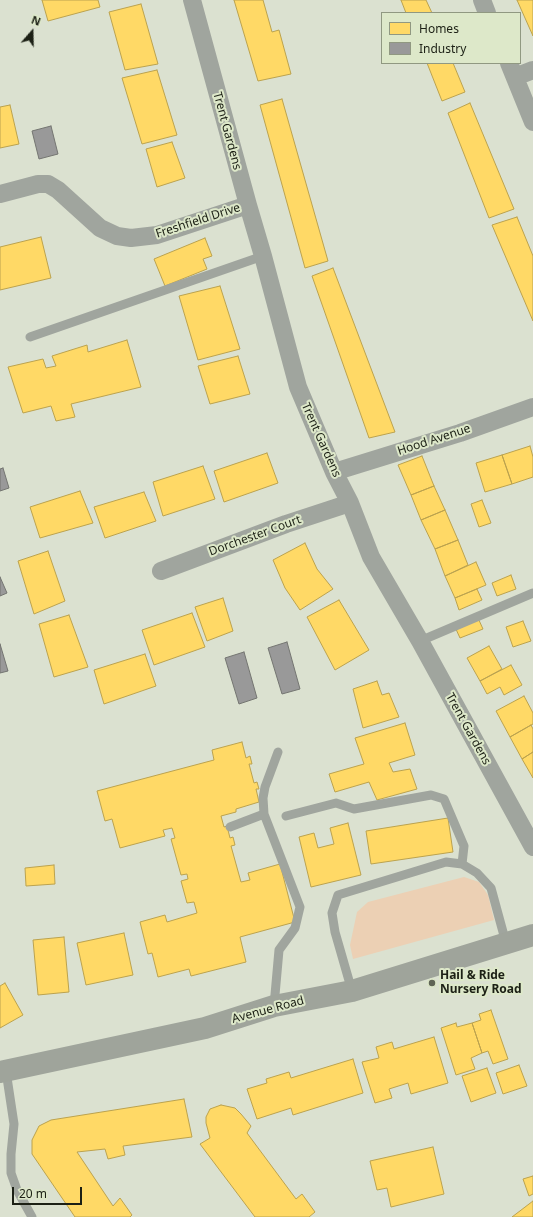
<!DOCTYPE html>
<html>
<head>
<meta charset="utf-8">
<style>
	body { margin:0 }
	#map { position:relative; width:533px; height:1217px; overflow:hidden; background:#dbe1d0; font-family:"Noto Sans",sans-serif }
	canvas { display:block }
	.legend { position:absolute; left:381px; top:12px; width:140px; height:52px; box-sizing:border-box; background:#dde8c9; border:1px solid #909881; margin:0; padding:5px 7px; list-style:none; font-size:12px; color:#1c2015 }
	.legend li { display:flex; align-items:center; gap:8px; height:20px }
	.legend b { width:20px; border:1px solid #909881 }
	.north { position:absolute; left:12px; top:12px; width:40px; height:40px; -webkit-text-stroke:3px #dde8c9; paint-order:stroke; rotate:20deg; font-size:11px; font-weight:700; line-height:16px; text-align:center; color:#1c2015 }
	.north::after { content:''; display:block; margin:auto; width:14px; height:18px; background:#1c2015; clip-path:polygon(50% 0,100% 100%,50% 72%,0 100%) }
	.scale { position:absolute; left:12px; top:1187px; width:70px; height:18px; box-sizing:border-box; border:2px solid #1c2015; border-top:0; padding-left:5px; font-size:12px; line-height:14px; white-space:nowrap; color:#1c2015; -webkit-text-stroke:3px #dde8c9; paint-order:stroke }
</style>
</head>
<body>
<div id="map">
<canvas width="533" height="1217"></canvas>
<ul class="legend">
<li><b style="height:11px;background:#ffd966"></b>Homes</li>
<li><b style="height:11px;background:#999"></b>Industry</li>
</ul>
<div class="north">N</div>
<div class="scale">20 m</div>
</div>
<script>
const ctx = document.querySelector('canvas').getContext('2d');
ctx.lineJoin = 'round';
function fill(path, color) { ctx.fillStyle = color; ctx.fill(path, 'evenodd'); }
const poly = rows => new Path2D(rows.map(r => 'M' + r).join(''));
function stroke(path, color, width, dash) { ctx.strokeStyle = color; ctx.lineWidth = width; ctx.lineCap = dash ? 'butt' : 'round'; ctx.setLineDash(dash || []); ctx.stroke(path); }
function drawText(font, color, halo, rows, align = 'center') {
  ctx.font = font + ' "Noto Sans",sans-serif'; ctx.lineWidth = 4; ctx.setLineDash([]); ctx.textBaseline = 'middle'; ctx.strokeStyle = halo; ctx.fillStyle = color; for (const [text, x, y, turn = 0] of rows) {
    ctx.save(); ctx.translate(x, y); ctx.rotate((+turn || 0) * Math.PI / 180); ctx.textAlign = isNaN(turn) ? turn : align; if (halo) ctx.strokeText(text, 0, 0); ctx.fillText(text, 0, 0); ctx.restore();
  }
}
fill(poly([
	[464,877,479,882,488,895,494,920,353,959,350,945,357,912,368,902]
]), '#ecd0b4');
const homes = poly([
	[42,0,98,0,100,7,48,21,42,0],
	[234,0,263,0,272,32,279,30,291,74,258,81,234,0],
	[401,0,426,0,432,13,406,13,401,0],
	[517,0,533,0,533,36,517,0],
	[141,4,158,64,125,70,109,12,141,4],
	[427,63,453,63,465,92,442,101,427,63],
	[157,70,177,135,142,144,122,78,157,70],
	[282,99,328,261,305,268,260,105,282,99],
	[470,103,514,209,489,218,448,113,470,103],
	[10,105,19,144,0,148,0,107,10,105],
	[172,142,185,178,157,187,146,149,172,142],
	[517,217,533,256,533,321,492,225,517,217],
	[41,237,51,278,0,290,0,247,41,237],
	[205,238,212,256,203,259,207,269,165,286,154,259,205,238],
	[333,268,395,432,369,438,312,276,333,268],
	[220,286,240,349,198,360,179,296,220,286],
	[127,340,141,387,71,404,75,417,56,421,51,406,23,413,8,367,43,359,46,368,56,366,52,356,87,345,88,352,127,340],
	[238,356,250,394,210,404,198,366,238,356],
	[530,446,533,457,533,477,512,484,502,455,530,446],
	[267,453,278,483,224,502,214,471,267,453],
	[502,455,512,484,485,492,476,463,502,455],
	[422,456,434,486,411,495,398,465,422,456],
	[203,466,215,499,163,516,153,482,203,466],
	[434,486,445,510,421,520,411,495,434,486],
	[80,491,93,523,40,538,30,507,80,491],
	[144,492,156,521,105,538,94,507,144,492],
	[482,500,491,523,479,527,471,504,482,500],
	[445,510,458,540,435,549,421,520,445,510],
	[458,540,468,565,445,576,435,549,458,540],
	[305,543,317,569,333,589,300,610,285,588,273,560,305,543],
	[48,551,65,601,34,614,18,561,48,551],
	[476,562,486,585,455,598,445,576,476,562],
	[511,575,516,589,497,596,492,583,511,575],
	[477,589,482,600,459,610,455,598,477,589],
	[223,598,233,631,207,641,195,607,223,598],
	[339,600,369,650,335,670,307,617,339,600],
	[192,613,205,647,154,665,142,630,192,613],
	[69,615,88,667,54,677,39,624,69,615],
	[478,618,483,629,460,638,455,627,478,618],
	[523,621,531,641,513,647,506,627,523,621],
	[489,646,502,669,480,681,467,658,489,646],
	[145,654,156,686,104,704,94,670,145,654],
	[511,665,522,685,504,695,500,687,487,694,480,681,511,665],
	[377,681,382,695,389,693,399,717,363,728,353,689,377,681],
	[524,696,533,713,533,724,510,737,496,711,524,696],
	[405,723,415,755,389,763,393,772,410,769,417,789,377,800,369,782,335,792,329,774,364,764,355,738,405,723],
	[531,725,533,729,533,752,522,759,510,737,531,725],
	[242,742,246,758,250,756,252,764,249,764,254,783,257,782,259,789,256,789,259,802,236,809,236,812,221,816,224,827,227,826,230,838,233,837,235,845,231,846,241,882,250,880,248,873,280,864,295,922,240,937,246,962,191,976,189,969,158,977,152,953,148,954,140,922,165,915,167,922,197,913,194,902,187,903,181,881,188,879,187,874,181,875,171,839,175,838,172,828,163,830,165,836,120,848,112,819,105,821,97,791,214,760,212,750,242,742],
	[533,752,533,778,522,759,533,752],
	[448,818,453,852,371,864,366,831,448,818],
	[348,823,361,875,311,887,299,837,314,833,318,848,334,844,330,828,348,823],
	[54,865,55,884,26,886,25,868,54,865],
	[124,933,133,975,86,985,77,943,124,933],
	[64,937,69,992,38,995,33,940,64,937],
	[5,983,23,1015,0,1028,0,986,5,983],
	[491,1010,508,1059,493,1064,488,1051,482,1053,472,1023,481,1020,479,1014,491,1010],
	[456,1023,457,1027,472,1023,482,1053,471,1058,475,1069,456,1075,441,1028,456,1023],
	[434,1037,448,1083,411,1094,408,1083,389,1089,392,1098,375,1103,362,1062,379,1058,376,1047,392,1042,394,1049,434,1037],
	[353,1059,363,1093,293,1115,291,1108,257,1119,247,1089,267,1083,266,1079,289,1072,291,1078,353,1059],
	[519,1065,527,1086,503,1094,496,1073,519,1065],
	[487,1068,496,1093,471,1102,462,1076,487,1068],
	[184,1099,192,1137,123,1146,125,1155,108,1159,105,1149,77,1152,113,1206,120,1198,132,1215,130,1217,75,1217,32,1154,32,1140,39,1126,51,1120,184,1099],
	[221,1105,235,1108,241,1114,251,1126,247,1133,296,1199,302,1194,315,1212,309,1217,255,1217,200,1144,210,1138,206,1123,206,1117,210,1109,221,1105],
	[433,1147,444,1194,391,1207,387,1188,377,1190,370,1161,433,1147],
	[533,1176,533,1194,529,1196,523,1179,533,1176],
	[533,1201,533,1217,512,1217,533,1201]
]);
fill(homes, '#ffd966');
stroke(homes, '#bba24e', 1);
const industry = poly([
	[51,126,58,154,39,159,32,131,51,126],
	[3,468,9,488,0,491,0,469,3,468],
	[0,577,7,593,0,596,0,577],
	[287,642,300,689,282,694,268,648,287,642],
	[0,644,8,671,0,673,0,644],
	[244,652,257,698,239,704,225,658,244,652]
]);
fill(industry, '#999');
stroke(industry, '#747571', 1);
stroke(poly([
	[30,337,263,256],
	[420,641,533,593],
	[286,816,336,803,354,809,431,795,444,799,464,846,462,864],
	[230,827,264,814],
	[352,991,335,932,332,913,338,895,446,862,462,864,477,873,491,888,506,943],
	[274,1006,279,950,295,928,300,907,264,814,263,798,265,787,278,752],
	[6,1071,14,1124,11,1154,11,1173,17,1190,32,1217]
]), '#a0a59e', 9);
stroke(poly([
	[192,0,248,205,263,256,298,387,334,472,350,503,371,557,420,641,533,847],
	[482,0,487,13],
	[509,63,533,122],
	[515,77,533,70],
	[0,194,38,184,48,184,58,190,100,228,117,236,131,238,157,235,248,205],
	[334,472,460,433,533,407],
	[161,571,286,524,350,503]
]), '#a0a59e', 18);
stroke(poly([
	[0,1072,205,1028,274,1006,352,991,533,935]
]), '#9fa49b', 22);
for (const [x, y, r, color] of [
	[432,983,4,"#5f6456"]
]) { const dot = new Path2D(); dot.arc(x, y, r, 0, 2 * Math.PI); ctx.fillStyle = color; ctx.fill(dot); stroke(dot, '#dde8c9', 1.5); }
drawText('12px', '#1c2015', '#dde8c9', [
	["Trent Gardens",227,131,75],
	["Freshfield Drive",198,221,-18],
	["Trent Gardens",321,440,66],
	["Hood Avenue",434,440,-18],
	["Dorchester Court",255,536,-20],
	["Trent Gardens",468,729,61],
	["Avenue Road",268,1010,-15]
]);
drawText('bold 12px', '#1c2015', '#dde8c9', [
	["Hail & Ride",440,976],
	["Nursery Road",440,990]
], 'left');
</script>
</body>
</html>
